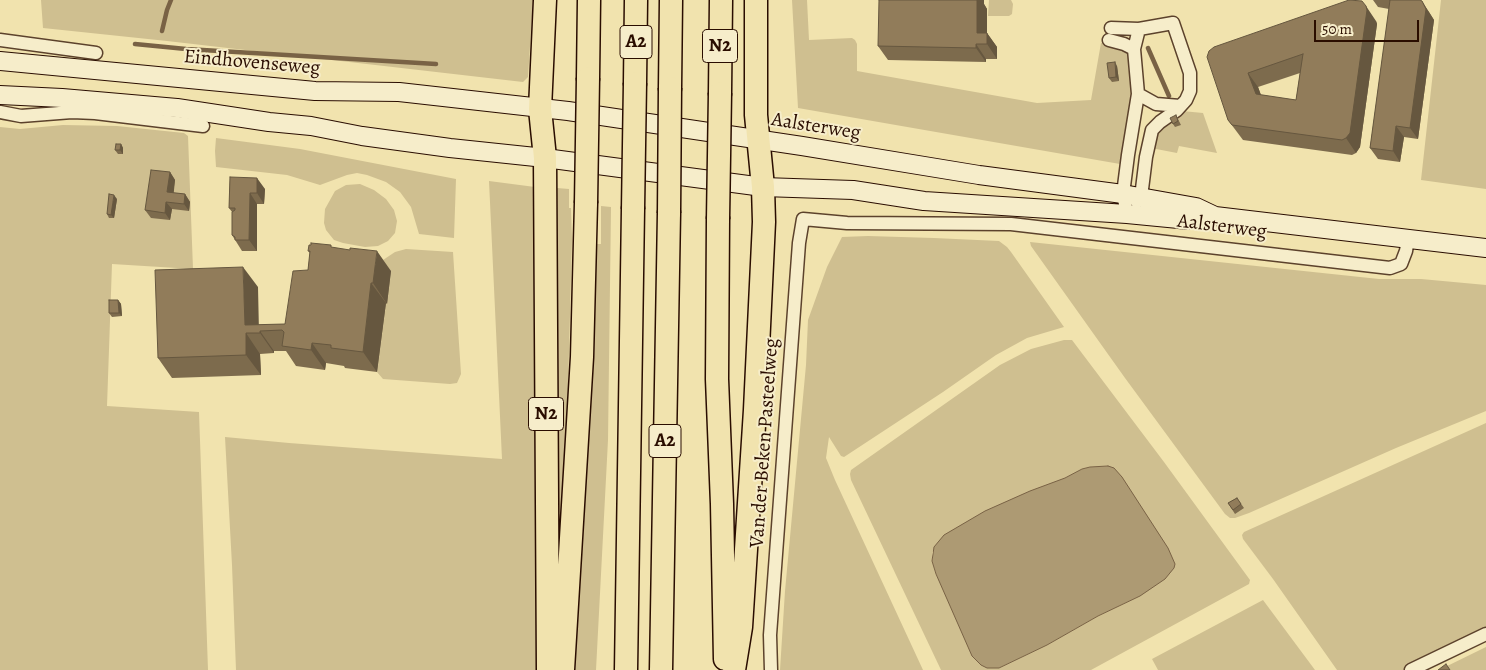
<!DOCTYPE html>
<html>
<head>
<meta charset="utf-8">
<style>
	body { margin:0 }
	#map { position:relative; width:1486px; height:670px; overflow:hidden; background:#f1e3ae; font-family:Alegreya,serif }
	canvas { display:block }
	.scale { position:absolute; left:1314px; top:20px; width:105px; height:22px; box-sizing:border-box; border:2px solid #2a0d00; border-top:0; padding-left:6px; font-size:15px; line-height:18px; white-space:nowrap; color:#2a0d00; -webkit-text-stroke:4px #f6edca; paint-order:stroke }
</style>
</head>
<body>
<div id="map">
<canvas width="1486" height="670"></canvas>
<div class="scale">50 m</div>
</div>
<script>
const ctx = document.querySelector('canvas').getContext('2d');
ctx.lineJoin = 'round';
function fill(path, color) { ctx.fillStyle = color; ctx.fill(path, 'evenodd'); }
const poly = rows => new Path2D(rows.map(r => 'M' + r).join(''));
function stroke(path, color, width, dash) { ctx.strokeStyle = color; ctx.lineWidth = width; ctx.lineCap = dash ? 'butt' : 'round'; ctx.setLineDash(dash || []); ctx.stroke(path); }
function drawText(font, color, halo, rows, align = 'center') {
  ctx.font = font + ' Alegreya,serif'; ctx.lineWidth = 4; ctx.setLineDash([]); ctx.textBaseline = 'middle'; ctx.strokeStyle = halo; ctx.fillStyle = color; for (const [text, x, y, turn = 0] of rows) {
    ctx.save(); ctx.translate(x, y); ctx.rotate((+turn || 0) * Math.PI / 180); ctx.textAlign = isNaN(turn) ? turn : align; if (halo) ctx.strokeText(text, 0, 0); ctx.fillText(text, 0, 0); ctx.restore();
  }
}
fill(poly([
	[41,0,533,0,528,77,523,82,167,41,43,28],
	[792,0,807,0,809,40,852,38,855,40,857,44,857,71,1037,103,1091,100,1101,43,1120,47,1129,55,1134,91,1120,164,798,108],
	[989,0,1011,0,1013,4,1012,14,1009,16,988,16],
	[1441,0,1486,0,1486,189,1421,180],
	[1182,111,1203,113,1217,153,1179,146,1177,153,1151,148,1158,129],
	[63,125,117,126,184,133,188,136,193,269,112,264,107,406,199,412,208,670,0,670,0,127,20,129],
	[216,138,300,149,456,179,454,238,419,234,411,207,400,192,386,182,367,175,357,173,347,175,320,185,287,175,216,167,215,151],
	[489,181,535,187,541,670,236,670,232,565,225,437,289,443,502,459],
	[360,184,374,190,386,199,394,210,397,221,395,233,388,241,378,246,365,247,343,243,334,240,326,230,324,223,325,209,335,191,346,185],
	[557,188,569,189,569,208,571,208,572,239,565,500,557,616,552,373,558,321],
	[601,206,611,207,608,440,596,670,571,670,592,244,601,244],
	[868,236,934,238,999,241,1007,247,1011,252,1064,327,1027,338,996,355,943,392,844,457,841,456,829,437,826,458,835,480,923,670,780,670,785,591,806,365,808,320,827,267,842,237],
	[1030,242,1379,279,1421,279,1486,285,1486,411,1396,448,1249,513,1235,518,1230,518,1225,514,1125,378,1031,246],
	[406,249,453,252,461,374,457,383,450,384,383,379,377,372,386,304,387,303,391,272,383,260,395,252],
	[1064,340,1072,340,1164,462,1250,580,1249,584,1091,670,941,670,851,480,850,474,851,470,1000,365,1031,349],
	[1108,466,1140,596,1098,616,1047,645,999,668,936,574,932,561,932,552,1082,469,1090,467],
	[1486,423,1486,629,1404,670,1337,670,1273,579,1243,539,1242,535,1244,532],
	[1263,600,1315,670,1158,670,1152,659],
	[1486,647,1486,670,1439,670]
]), '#cfbf90');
const water = poly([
	[1108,466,1114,468,1122,477,1168,548,1175,564,1174,568,1165,579,1140,596,1098,616,1047,645,999,668,987,668,981,665,972,656,936,574,932,561,934,547,944,535,985,511,1030,491,1065,478,1082,469,1090,467,1108,466]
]);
fill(water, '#ad9a73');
stroke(water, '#796245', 1);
stroke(poly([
	[162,31,167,10,171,0],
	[135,44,186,49,436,64],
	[1148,48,1169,96]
]), '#796245', 4.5);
const street = poly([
	[1111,28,1139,29,1173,23,1190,73,1190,91,1186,100,1177,110,1160,122,1152,130,1146,157,1141,197,1137,202],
	[0,40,96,53],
	[1109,40,1124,44,1134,49],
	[1138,94,1156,104,1180,106],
	[0,112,21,116,72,112,95,113,203,126],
	[1127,214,1123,194,1128,155,1138,94,1134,49,1139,29],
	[771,670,770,635,799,243,803,219,847,223,1011,224,1390,268,1401,264,1406,251,1408,239],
	[1411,670,1486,634]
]);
const secondary = poly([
	[0,61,315,91,399,92,568,111,802,146,979,175,1123,194,1196,207,1215,216],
	[0,95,62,98,177,108,269,122,311,126,362,136,450,148,545,158,763,187,853,190,924,201,1127,214,1189,220,1215,216,1486,248]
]);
const highway = poly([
	[545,0,540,109,545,158,548,670],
	[588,78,589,0],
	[635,83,636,0],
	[670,88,671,0],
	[720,93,721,0],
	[718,219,717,379,722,504,725,659],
	[563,670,582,357,586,203],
	[626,670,633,209],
	[661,670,669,213],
	[734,670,741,627,755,410,764,222,763,187,756,115,756,0]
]);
stroke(street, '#5c422c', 15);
stroke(secondary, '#2a0d00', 20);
stroke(highway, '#2a0d00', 25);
stroke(street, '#f6edca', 12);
stroke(secondary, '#f6edca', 18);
stroke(highway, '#f1e3ae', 22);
const highwayBridge = poly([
	[586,203,588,78],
	[633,209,635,83],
	[669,213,670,88],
	[718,219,720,93]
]);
stroke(highwayBridge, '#2a0d00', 25, []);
stroke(highwayBridge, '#f1e3ae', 22);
fill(poly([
	[1373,0,1420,0,1429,12,1434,20,1418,139,1404,137,1400,162,1378,159,1370,148,1389,9,1378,7],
	[984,4,987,9,987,33,997,47,997,59,986,59,986,62,888,60,878,46],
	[1376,21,1377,24,1360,147,1356,153,1352,155,1243,140,1228,120,1209,51],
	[1300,73,1296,100,1261,95,1258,87],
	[1117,66,1119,81,1112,82,1109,78],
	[1176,115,1181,125,1175,127,1173,124],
	[121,144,123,148,123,154,118,154,115,150],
	[170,172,175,180,173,193,185,194,190,202,189,211,172,209,170,220,151,218,145,210],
	[230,177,265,189,264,204,257,204,257,251,242,251,232,235,232,212,229,208],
	[117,199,114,218,109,218,107,214],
	[333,248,391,271,387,304,386,303,377,372,345,368,344,366,326,363,325,370,296,366,286,351,274,351,274,353,260,354,261,375,172,378,158,358,258,287,258,325,285,324,308,270,310,253,308,251],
	[118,300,121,304,122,316,112,317,109,313],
	[1237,498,1244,508,1235,514,1228,503]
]), '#7d6b4d');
fill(poly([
	[977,0,984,0,984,4,987,9,987,33,997,47,997,59,987,44,977,33],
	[1422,1,1434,20,1418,139,1410,128],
	[1366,6,1376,21,1377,24,1360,147,1356,153,1346,138],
	[976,44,986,59,986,62,976,48],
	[1115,62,1117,66,1119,81,1116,77],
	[1248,73,1258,87,1266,109,1256,94],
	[1396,126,1404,137,1400,162,1393,151],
	[121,144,123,148,123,154,120,150],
	[170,172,175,180,173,200,167,192],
	[257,178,265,189,264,204,257,193],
	[250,193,257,204,257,251,249,240],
	[185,194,190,202,189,211,184,204],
	[114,195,117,199,114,218,111,215],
	[166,202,172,209,170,220,165,213],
	[377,251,391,271,387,304,373,283],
	[243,267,258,287,259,333,245,325],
	[371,283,386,303,377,372,363,352],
	[118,300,121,304,122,316,119,313],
	[260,331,274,351,274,353,260,333],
	[246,333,260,354,261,375,246,355],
	[312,343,326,363,325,370,311,350]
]), '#66573f');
const building = poly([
	[879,0,977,0,977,33,987,33,987,44,976,44,976,48,878,46,879,0],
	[1349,0,1362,1,1366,6,1367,10,1350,133,1346,138,1342,140,1232,125,1228,120,1207,57,1209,51,1214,47,1349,0],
	[1303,54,1296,100,1256,94,1248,73,1303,54],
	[1390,0,1420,0,1422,1,1426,9,1410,128,1396,126,1393,151,1370,148,1390,0],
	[1115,62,1116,77,1109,78,1107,63,1115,62],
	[1176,115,1178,121,1173,124,1170,118,1176,115],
	[116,144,121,144,120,150,115,150,116,144],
	[151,170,170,172,167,192,185,194,184,204,166,202,165,213,145,210,151,170],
	[230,177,257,178,257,193,250,193,249,240,235,240,235,237,232,235,232,212,235,210,235,208,229,208,230,177],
	[109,194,114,195,111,215,107,214,109,194],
	[311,243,331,245,331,247,350,250,350,248,377,251,373,283,371,283,363,352,331,348,331,345,312,343,311,350,282,346,284,332,282,330,260,331,260,333,246,333,246,355,158,358,155,270,243,267,245,325,285,324,293,271,308,270,310,251,308,251,309,245,311,245,311,243],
	[109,300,118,300,119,313,109,313,109,300],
	[1237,498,1241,504,1233,510,1228,503,1237,498],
	[1446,664,1450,670,1438,670,1446,664]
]);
fill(building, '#917c5a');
stroke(building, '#66573f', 1);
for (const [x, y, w] of [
	[636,42,32],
	[720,46,35],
	[546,414,35],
	[665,441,32]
]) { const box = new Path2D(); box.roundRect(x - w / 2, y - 16.5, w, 33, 4); ctx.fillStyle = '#f6edca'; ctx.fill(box); stroke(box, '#2a0d00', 1); }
drawText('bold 19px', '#2a0d00', null, [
	["A2",636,42],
	["N2",720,46],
	["N2",546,414],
	["A2",665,441]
]);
drawText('20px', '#2a0d00', '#f6edca', [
	["Eindhovenseweg",252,63,5],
	["Aalsterweg",816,127,9],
	["Aalsterweg",1222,227,7],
	["Van der Beken Pasteelweg",765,443,-86]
]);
</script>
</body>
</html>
